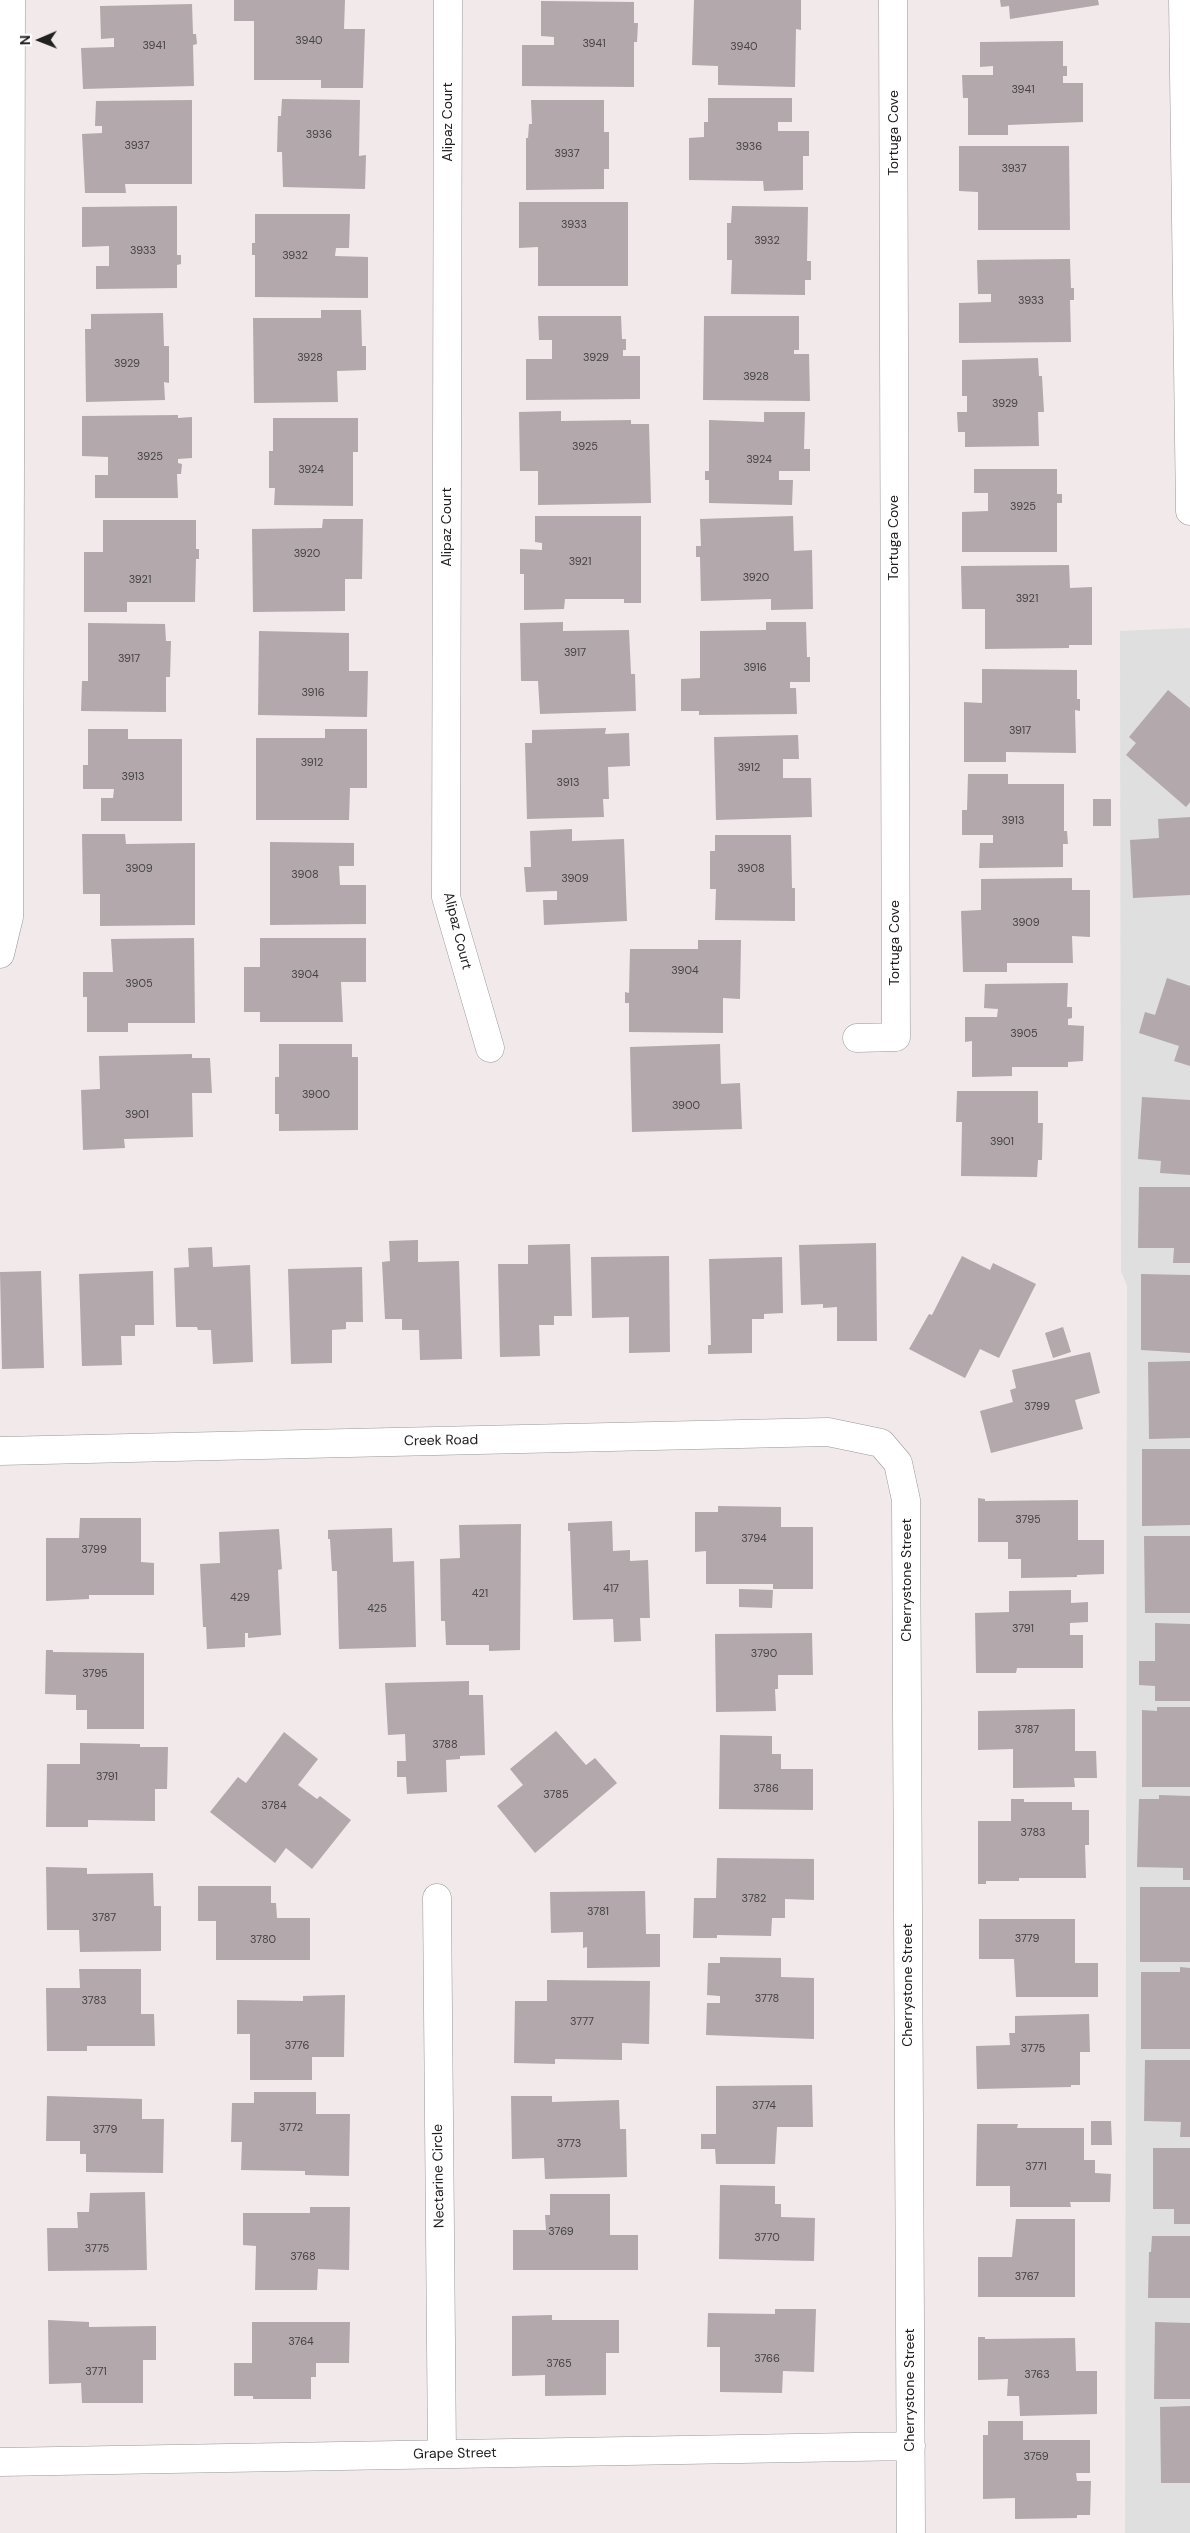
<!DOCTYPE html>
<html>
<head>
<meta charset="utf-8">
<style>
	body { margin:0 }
	#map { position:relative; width:1190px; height:2533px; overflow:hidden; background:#f1e9ea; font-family:"DM Sans",sans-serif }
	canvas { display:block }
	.north { position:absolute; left:15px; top:15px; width:50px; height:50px; -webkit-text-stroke:4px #fff; paint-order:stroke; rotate:269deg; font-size:14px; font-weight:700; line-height:20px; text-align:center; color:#212121 }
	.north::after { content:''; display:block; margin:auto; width:18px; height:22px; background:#212121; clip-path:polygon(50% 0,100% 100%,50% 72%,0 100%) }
</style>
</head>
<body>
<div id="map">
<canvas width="1190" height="2533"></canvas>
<div class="north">N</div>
</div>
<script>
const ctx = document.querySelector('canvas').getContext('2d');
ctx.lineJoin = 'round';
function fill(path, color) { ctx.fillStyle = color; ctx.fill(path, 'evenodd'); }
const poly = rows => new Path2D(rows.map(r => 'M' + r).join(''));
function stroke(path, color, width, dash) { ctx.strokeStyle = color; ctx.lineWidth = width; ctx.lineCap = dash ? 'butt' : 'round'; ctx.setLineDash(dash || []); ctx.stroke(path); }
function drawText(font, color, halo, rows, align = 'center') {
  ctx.font = font + ' "DM Sans",sans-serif'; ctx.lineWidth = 4; ctx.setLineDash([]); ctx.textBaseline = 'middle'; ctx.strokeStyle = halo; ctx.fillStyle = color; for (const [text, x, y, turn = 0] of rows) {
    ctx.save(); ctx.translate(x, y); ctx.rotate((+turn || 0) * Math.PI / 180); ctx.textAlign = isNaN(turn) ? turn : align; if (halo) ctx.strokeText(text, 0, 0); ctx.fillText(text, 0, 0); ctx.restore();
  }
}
fill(poly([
	[1190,628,1190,2533,1125,2533,1127,1286,1121,1271,1120,631]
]), '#dfdfdf');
fill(poly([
	[234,0,345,0,344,29,365,29,363,88,321,88,321,80,254,80,254,21,234,21],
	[694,0,801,0,801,30,796,29,795,87,718,85,718,66,692,65],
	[1000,0,1098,0,1099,5,1010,19,1009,6,1001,7],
	[541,1,634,2,634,23,638,23,637,42,634,42,634,87,522,86,522,45,554,45,554,37,541,36],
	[192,4,193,34,196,34,197,44,193,45,194,86,83,89,81,48,114,47,114,38,101,39,100,6],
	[1063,41,1063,66,1067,66,1067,76,1063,76,1063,83,1083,83,1083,122,1008,125,1008,135,968,135,968,98,963,98,962,75,993,75,993,66,980,67,980,42],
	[708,98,792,98,792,122,778,122,778,131,809,131,809,156,803,156,803,190,764,191,763,181,689,180,689,138,704,137,704,122,708,122],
	[282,99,360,100,359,156,366,155,365,189,283,187,282,152,277,152,278,116,281,116],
	[192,100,192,184,125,184,126,193,85,193,82,134,102,133,102,126,95,126,96,101],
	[531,100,604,100,604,132,609,132,609,169,604,169,604,189,526,190,526,138,528,138,529,124,532,124],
	[959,146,1069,146,1070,230,978,230,978,192,959,191],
	[519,202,628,202,628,286,538,286,538,247,519,248],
	[177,206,177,255,181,255,181,264,177,265,177,288,96,289,96,266,109,266,109,246,82,247,82,207],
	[732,206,808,207,807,261,811,261,811,280,805,280,805,295,731,294,732,260,727,260,727,223,731,223],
	[255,214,350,214,349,248,336,248,335,256,368,257,368,298,255,297,255,255,252,255,252,243,255,243],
	[1070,259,1071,288,1074,288,1074,300,1070,300,1071,342,959,343,959,303,991,302,991,294,978,294,977,260],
	[321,310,361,310,362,346,366,346,366,370,337,371,338,402,254,403,253,318,321,318],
	[163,313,164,346,169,346,169,383,164,382,165,400,86,402,85,329,91,329,91,314],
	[538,316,621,316,622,339,626,339,626,350,623,350,623,356,640,356,640,399,526,400,526,359,552,359,552,340,539,340],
	[704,316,799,316,799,350,794,350,794,354,809,354,810,401,703,400],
	[1038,358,1039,376,1042,376,1044,412,1038,412,1039,446,965,447,965,432,958,432,957,412,967,412,967,396,962,396,962,360],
	[561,411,561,421,631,420,631,424,649,424,651,503,538,505,538,471,520,471,519,412],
	[764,412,805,412,804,449,810,449,810,471,779,471,779,480,793,480,792,505,709,503,709,480,705,480,705,471,709,471,709,420,764,422],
	[178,415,178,418,192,417,192,458,178,459,178,463,182,464,181,474,177,474,178,498,95,498,95,475,108,475,108,457,82,456,82,416],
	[273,418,358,418,358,452,353,452,353,506,274,505,275,488,269,488,269,451,273,451],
	[974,469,1057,469,1057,494,1062,494,1062,503,1057,503,1057,552,962,552,962,512,988,511,988,493,974,493],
	[535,516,641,516,641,603,624,603,624,599,565,599,564,609,524,610,524,574,520,574,520,549,542,550,542,543,535,542],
	[793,516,794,551,812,550,813,609,771,610,771,599,701,601,700,557,696,557,696,546,701,546,700,519],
	[323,519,363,519,362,579,345,579,345,611,253,612,252,529,322,528],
	[103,520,196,520,196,549,199,549,199,559,196,559,195,602,127,602,127,612,84,612,84,552,103,552],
	[1069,565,1070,588,1092,587,1092,645,1069,645,1069,648,985,649,985,609,962,609,961,566],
	[563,622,563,631,629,630,631,674,635,674,636,711,540,714,538,681,521,681,520,623],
	[766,622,806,622,807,657,810,657,810,682,790,682,790,688,796,688,797,714,699,715,699,711,681,711,681,679,700,678,700,631,766,630],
	[88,623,165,624,166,641,171,641,170,677,166,677,166,712,81,711,82,681,88,681],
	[259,631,349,633,349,671,368,671,367,717,258,715],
	[982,669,1077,670,1077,699,1080,699,1080,711,1075,710,1076,753,1006,752,1006,762,964,762,964,702,982,703],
	[1168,690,1190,708,1190,802,1186,807,1126,755,1136,743,1129,737],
	[606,728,605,734,629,733,630,766,608,767,609,799,603,799,604,817,527,819,525,743,532,743,532,730],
	[88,729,128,729,128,739,182,739,182,821,101,821,101,798,113,798,114,789,83,789,83,765,88,765],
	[325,729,367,729,367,788,350,788,349,820,256,820,256,738,325,738],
	[798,735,799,759,783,759,783,778,811,778,812,817,716,820,714,737],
	[968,774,1008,774,1008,784,1064,784,1064,831,1067,831,1068,844,1063,844,1063,867,979,868,980,843,993,843,993,835,962,835,962,810,967,810],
	[1093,799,1111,799,1111,826,1093,826],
	[1190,817,1190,895,1133,898,1130,840,1159,838,1158,819],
	[572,829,572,841,624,839,627,921,544,925,543,900,557,900,557,891,526,892,524,867,531,867,530,831],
	[82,834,125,834,126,844,195,843,195,925,100,926,100,894,83,894],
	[715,835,791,835,792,888,795,888,795,921,715,920,716,889,710,889,710,851,715,851],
	[270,842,354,843,354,866,339,866,340,885,366,885,366,924,270,925],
	[1072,878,1072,890,1090,890,1090,937,1072,936,1073,963,1007,963,1007,972,963,972,961,911,981,910,981,879],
	[194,938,195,1023,128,1023,128,1032,87,1032,87,997,83,997,83,972,113,972,111,939],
	[260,938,366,938,366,982,341,982,343,1022,260,1022,260,1012,244,1012,244,967,260,967],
	[698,940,741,940,740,999,723,998,723,1033,629,1032,629,1003,625,1003,625,992,629,993,630,949,698,949],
	[1167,978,1190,986,1190,1066,1174,1061,1179,1046,1139,1033,1145,1012,1155,1015],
	[1068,983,1067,1007,1072,1007,1072,1018,1068,1019,1068,1025,1084,1026,1083,1061,1068,1062,1068,1067,1012,1067,1012,1076,972,1077,972,1041,965,1042,965,1017,997,1017,998,1009,984,1008,985,984],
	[279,1044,352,1044,352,1057,358,1057,358,1130,279,1131,279,1114,275,1114,275,1077,279,1077],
	[720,1044,721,1084,740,1083,742,1129,632,1132,630,1047],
	[192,1054,192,1058,210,1058,212,1093,192,1093,193,1137,124,1139,125,1148,83,1150,81,1090,100,1089,99,1056],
	[957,1091,1038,1091,1038,1123,1043,1123,1042,1160,1038,1160,1037,1177,961,1176,962,1122,956,1122],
	[1142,1097,1190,1100,1190,1175,1160,1173,1161,1161,1138,1159],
	[1139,1187,1190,1187,1190,1263,1173,1263,1174,1248,1138,1248],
	[418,1240,418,1262,459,1261,462,1359,420,1360,419,1330,402,1330,402,1319,385,1319,382,1262,390,1261,389,1241],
	[876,1243,877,1341,837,1341,837,1307,823,1308,823,1304,801,1305,799,1245],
	[570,1244,572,1316,554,1316,554,1325,539,1325,540,1356,500,1357,498,1264,528,1264,528,1245],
	[212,1247,213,1267,250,1265,253,1362,213,1364,211,1330,198,1330,197,1327,176,1327,174,1268,189,1267,188,1248],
	[669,1256,670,1352,629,1353,629,1317,592,1318,591,1257],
	[962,1256,990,1270,993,1263,1036,1284,999,1358,980,1349,965,1378,909,1349,929,1314,932,1315],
	[782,1257,783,1313,764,1314,764,1319,752,1319,752,1353,708,1354,708,1345,711,1345,709,1259],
	[362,1267,363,1322,346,1322,346,1329,332,1330,332,1363,291,1364,288,1269],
	[41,1271,44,1368,2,1369,0,1272],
	[153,1271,154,1325,135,1325,135,1336,121,1336,122,1365,82,1366,79,1274],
	[1141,1274,1190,1275,1190,1353,1141,1350],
	[1063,1327,1071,1352,1053,1358,1045,1333],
	[1090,1352,1100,1393,1075,1400,1083,1429,991,1453,980,1411,1013,1402,1010,1390,1016,1388,1012,1370],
	[1190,1361,1190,1438,1149,1439,1148,1362],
	[1142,1449,1190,1449,1190,1525,1142,1526],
	[978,1498,985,1499,985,1501,1078,1500,1078,1540,1104,1540,1104,1574,1077,1575,1077,1577,1021,1578,1021,1559,1008,1559,1008,1542,978,1542],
	[718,1506,781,1507,781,1527,813,1527,813,1589,773,1589,773,1584,706,1584,706,1551,695,1552,695,1512,718,1512],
	[80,1518,141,1518,141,1562,154,1563,154,1595,89,1595,89,1599,46,1601,46,1538,79,1538],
	[612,1521,613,1551,630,1550,630,1561,648,1560,650,1618,640,1618,641,1641,614,1642,613,1619,573,1620,570,1531,568,1531,568,1523],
	[521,1524,520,1650,489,1651,489,1645,446,1645,445,1621,441,1621,440,1559,460,1558,459,1525],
	[392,1528,393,1562,414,1561,416,1647,339,1649,337,1571,332,1571,330,1539,328,1539,328,1530],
	[279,1529,282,1569,278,1570,281,1635,248,1638,248,1633,245,1633,245,1647,207,1649,206,1627,203,1627,200,1564,220,1563,219,1532],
	[1144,1536,1190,1536,1190,1613,1145,1613],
	[739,1589,773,1590,772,1608,739,1607],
	[1071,1590,1071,1603,1088,1602,1088,1622,1070,1623,1070,1635,1083,1635,1083,1668,1017,1668,1016,1673,976,1673,975,1613,1009,1612,1009,1591],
	[1155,1623,1190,1624,1190,1701,1155,1701,1155,1686,1139,1685,1139,1661,1155,1661],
	[812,1633,813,1675,778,1675,778,1689,775,1689,776,1711,716,1712,715,1634],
	[46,1650,53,1650,53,1652,144,1653,144,1729,87,1729,87,1710,76,1710,76,1695,45,1694],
	[469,1681,469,1695,483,1695,485,1755,460,1756,460,1759,446,1760,447,1792,407,1794,406,1777,397,1777,397,1761,406,1761,405,1734,388,1735,385,1683],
	[1157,1707,1190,1707,1190,1787,1142,1787,1142,1710,1157,1711],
	[1075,1709,1075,1751,1096,1751,1097,1778,1074,1778,1075,1787,1013,1788,1013,1749,978,1750,978,1711],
	[556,1731,586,1765,595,1758,617,1783,535,1853,497,1806,523,1785,510,1769],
	[284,1732,318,1759,298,1785,317,1799,320,1796,351,1820,312,1869,286,1848,275,1863,210,1812,238,1777,246,1783],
	[720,1735,772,1736,772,1754,781,1754,781,1769,813,1769,813,1810,719,1809],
	[80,1743,140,1744,140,1747,168,1747,167,1789,155,1789,155,1821,88,1820,88,1827,46,1827,47,1764,80,1764],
	[1159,1795,1190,1796,1190,1880,1183,1880,1183,1868,1137,1867,1139,1799,1159,1799],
	[1011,1799,1024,1799,1024,1802,1072,1802,1072,1810,1089,1810,1089,1845,1085,1845,1086,1878,1019,1878,1019,1881,986,1881,986,1884,978,1884,978,1821,1011,1821],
	[717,1858,814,1859,814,1900,785,1899,785,1918,772,1918,771,1936,717,1935,717,1938,693,1938,694,1898,716,1898],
	[46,1867,87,1868,87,1874,153,1873,154,1906,161,1906,161,1951,80,1952,79,1930,47,1930],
	[198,1886,271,1886,271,1903,276,1903,277,1918,310,1918,310,1960,216,1960,216,1921,198,1921],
	[1140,1887,1190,1887,1190,1962,1140,1962],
	[645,1891,646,1934,660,1934,660,1967,587,1968,587,1947,583,1948,583,1932,551,1933,550,1892],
	[979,1919,1075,1919,1075,1963,1098,1963,1098,1997,1016,1997,1014,1959,979,1959],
	[720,1957,781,1958,781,1977,814,1978,814,2039,706,2035,707,2003,720,2003,720,1996,707,1995,708,1963,720,1963],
	[1180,1967,1190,1968,1190,2049,1141,2049,1141,1972,1180,1972],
	[79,1969,141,1969,141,2014,154,2014,155,2046,87,2046,87,2051,47,2051,46,1988,80,1988],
	[547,1980,650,1981,649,2044,622,2043,622,2060,555,2059,555,2064,514,2063,515,2001,547,2001],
	[345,1995,344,2057,312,2057,312,2080,250,2080,250,2034,237,2034,237,2000,303,2001,303,1996],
	[1089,2014,1090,2052,1080,2052,1080,2085,1071,2085,1071,2087,977,2089,976,2046,1010,2045,1009,2033,1015,2033,1015,2016],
	[1145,2060,1190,2060,1190,2137,1180,2137,1181,2122,1144,2121],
	[812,2085,813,2127,777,2127,775,2164,716,2164,715,2149,701,2149,701,2134,716,2134,716,2086],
	[254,2092,316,2092,316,2114,350,2114,349,2176,305,2175,305,2171,241,2170,242,2142,231,2142,232,2103,254,2103],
	[47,2096,142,2099,142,2119,164,2119,163,2173,86,2172,86,2154,80,2154,80,2141,46,2141],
	[511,2096,552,2096,552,2102,619,2100,620,2129,626,2129,627,2177,545,2179,544,2158,512,2159],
	[1091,2121,1111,2121,1112,2145,1091,2145],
	[977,2124,1018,2124,1017,2128,1084,2128,1084,2160,1095,2160,1095,2173,1111,2174,1110,2202,1070,2202,1071,2207,1010,2207,1010,2186,976,2186],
	[1153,2148,1190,2148,1190,2224,1174,2224,1174,2209,1153,2209],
	[720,2185,775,2186,775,2204,781,2204,781,2217,815,2218,814,2261,719,2259],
	[145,2192,147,2270,48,2271,47,2228,78,2228,77,2212,89,2212,90,2193],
	[550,2194,610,2194,610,2235,638,2235,638,2270,513,2270,513,2230,546,2230,545,2215,550,2215],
	[310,2207,350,2207,349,2270,318,2269,317,2290,255,2290,256,2246,243,2245,243,2213,310,2213],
	[1016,2219,1075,2219,1075,2297,978,2297,978,2257,1012,2257],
	[1152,2236,1190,2236,1190,2298,1148,2298,1149,2252,1151,2252],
	[775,2309,816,2309,814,2372,783,2371,782,2393,720,2392,720,2347,707,2347,708,2313,775,2314],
	[552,2315,552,2320,619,2320,619,2353,606,2353,606,2395,545,2396,545,2375,512,2376,512,2316],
	[48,2320,89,2322,89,2327,156,2326,156,2360,143,2360,143,2403,82,2403,81,2383,49,2384],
	[252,2322,350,2322,349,2363,316,2363,316,2377,311,2377,311,2399,253,2399,253,2396,234,2396,234,2363,252,2363],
	[1155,2322,1190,2323,1190,2399,1154,2399],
	[978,2337,985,2337,985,2339,1075,2338,1076,2371,1097,2371,1097,2414,1020,2416,1019,2396,1007,2396,1008,2379,978,2380],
	[1190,2406,1190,2483,1161,2483,1160,2407],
	[988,2421,1023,2421,1023,2440,1090,2440,1090,2473,1076,2473,1077,2481,1091,2481,1090,2515,1077,2515,1077,2518,1015,2519,1015,2498,983,2499,983,2435,988,2435]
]), '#b3a8ab');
const minor = poly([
	[448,0,446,897,490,1048],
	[1183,0,1190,511],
	[0,954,9,917,11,0],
	[857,1038,896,1037,893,0],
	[0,1451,828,1432,881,1443,898,1463,906,1500,911,2533],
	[437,1898,442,2454],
	[0,2462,911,2446]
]);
stroke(minor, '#989898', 29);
stroke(minor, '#fff', 28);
drawText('11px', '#464344', null, [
	["3940",309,41],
	["3941",594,44],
	["3941",154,46],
	["3940",744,47],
	["3941",1023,90],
	["3936",319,135],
	["3937",137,146],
	["3936",749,147],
	["3937",567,154],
	["3937",1014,169],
	["3933",574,225],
	["3932",767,241],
	["3933",143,251],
	["3932",295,256],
	["3933",1031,301],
	["3928",310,358],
	["3929",596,358],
	["3929",127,364],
	["3928",756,377],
	["3929",1005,404],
	["3925",585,447],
	["3925",150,457],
	["3924",759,460],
	["3924",311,470],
	["3925",1023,507],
	["3920",307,554],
	["3921",580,562],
	["3920",756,578],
	["3921",140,580],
	["3921",1027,599],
	["3917",575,653],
	["3917",129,659],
	["3916",755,668],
	["3916",313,693],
	["3917",1020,731],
	["3912",312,763],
	["3912",749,768],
	["3913",133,777],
	["3913",568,783],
	["3913",1013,821],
	["3909",139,869],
	["3908",751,869],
	["3908",305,875],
	["3909",575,879],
	["3909",1026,923],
	["3904",685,971],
	["3904",305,975],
	["3905",139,984],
	["3905",1024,1034],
	["3900",316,1095],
	["3900",686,1106],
	["3901",137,1115],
	["3901",1002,1142],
	["3799",1037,1407],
	["3795",1028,1520],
	["3794",754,1539],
	["3799",94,1550],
	["417",611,1589],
	["421",480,1594],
	["429",240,1598],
	["425",377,1609],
	["3791",1023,1629],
	["3790",764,1654],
	["3795",95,1674],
	["3787",1027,1730],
	["3788",445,1745],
	["3791",107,1777],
	["3786",766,1789],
	["3785",556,1795],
	["3784",274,1806],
	["3783",1033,1833],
	["3782",754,1899],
	["3781",598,1912],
	["3787",104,1918],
	["3779",1027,1939],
	["3780",263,1940],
	["3778",767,1999],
	["3783",94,2001],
	["3777",582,2022],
	["3776",297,2046],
	["3775",1033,2049],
	["3774",764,2106],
	["3772",291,2128],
	["3779",105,2130],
	["3773",569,2144],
	["3771",1036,2167],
	["3769",561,2232],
	["3770",767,2238],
	["3775",97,2249],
	["3768",303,2257],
	["3767",1027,2277],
	["3764",301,2342],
	["3766",767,2359],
	["3765",559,2364],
	["3771",96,2372],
	["3763",1037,2375],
	["3759",1036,2457]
]);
drawText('14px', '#212121', '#fff', [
	["Alipaz Court",448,122,-90],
	["Tortuga Cove",894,133,-90],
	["Alipaz Court",447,527,-90],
	["Tortuga Cove",894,538,-90],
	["Alipaz Court",457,931,76],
	["Tortuga Cove",895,943,-90],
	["Creek Road",441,1441,-1],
	["Cherrystone Street",907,1580,-90],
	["Cherrystone Street",908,1985,-90],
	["Nectarine Circle",439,2176,-91],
	["Cherrystone Street",910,2390,-90],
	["Grape Street",455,2454,-1]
]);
</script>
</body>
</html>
